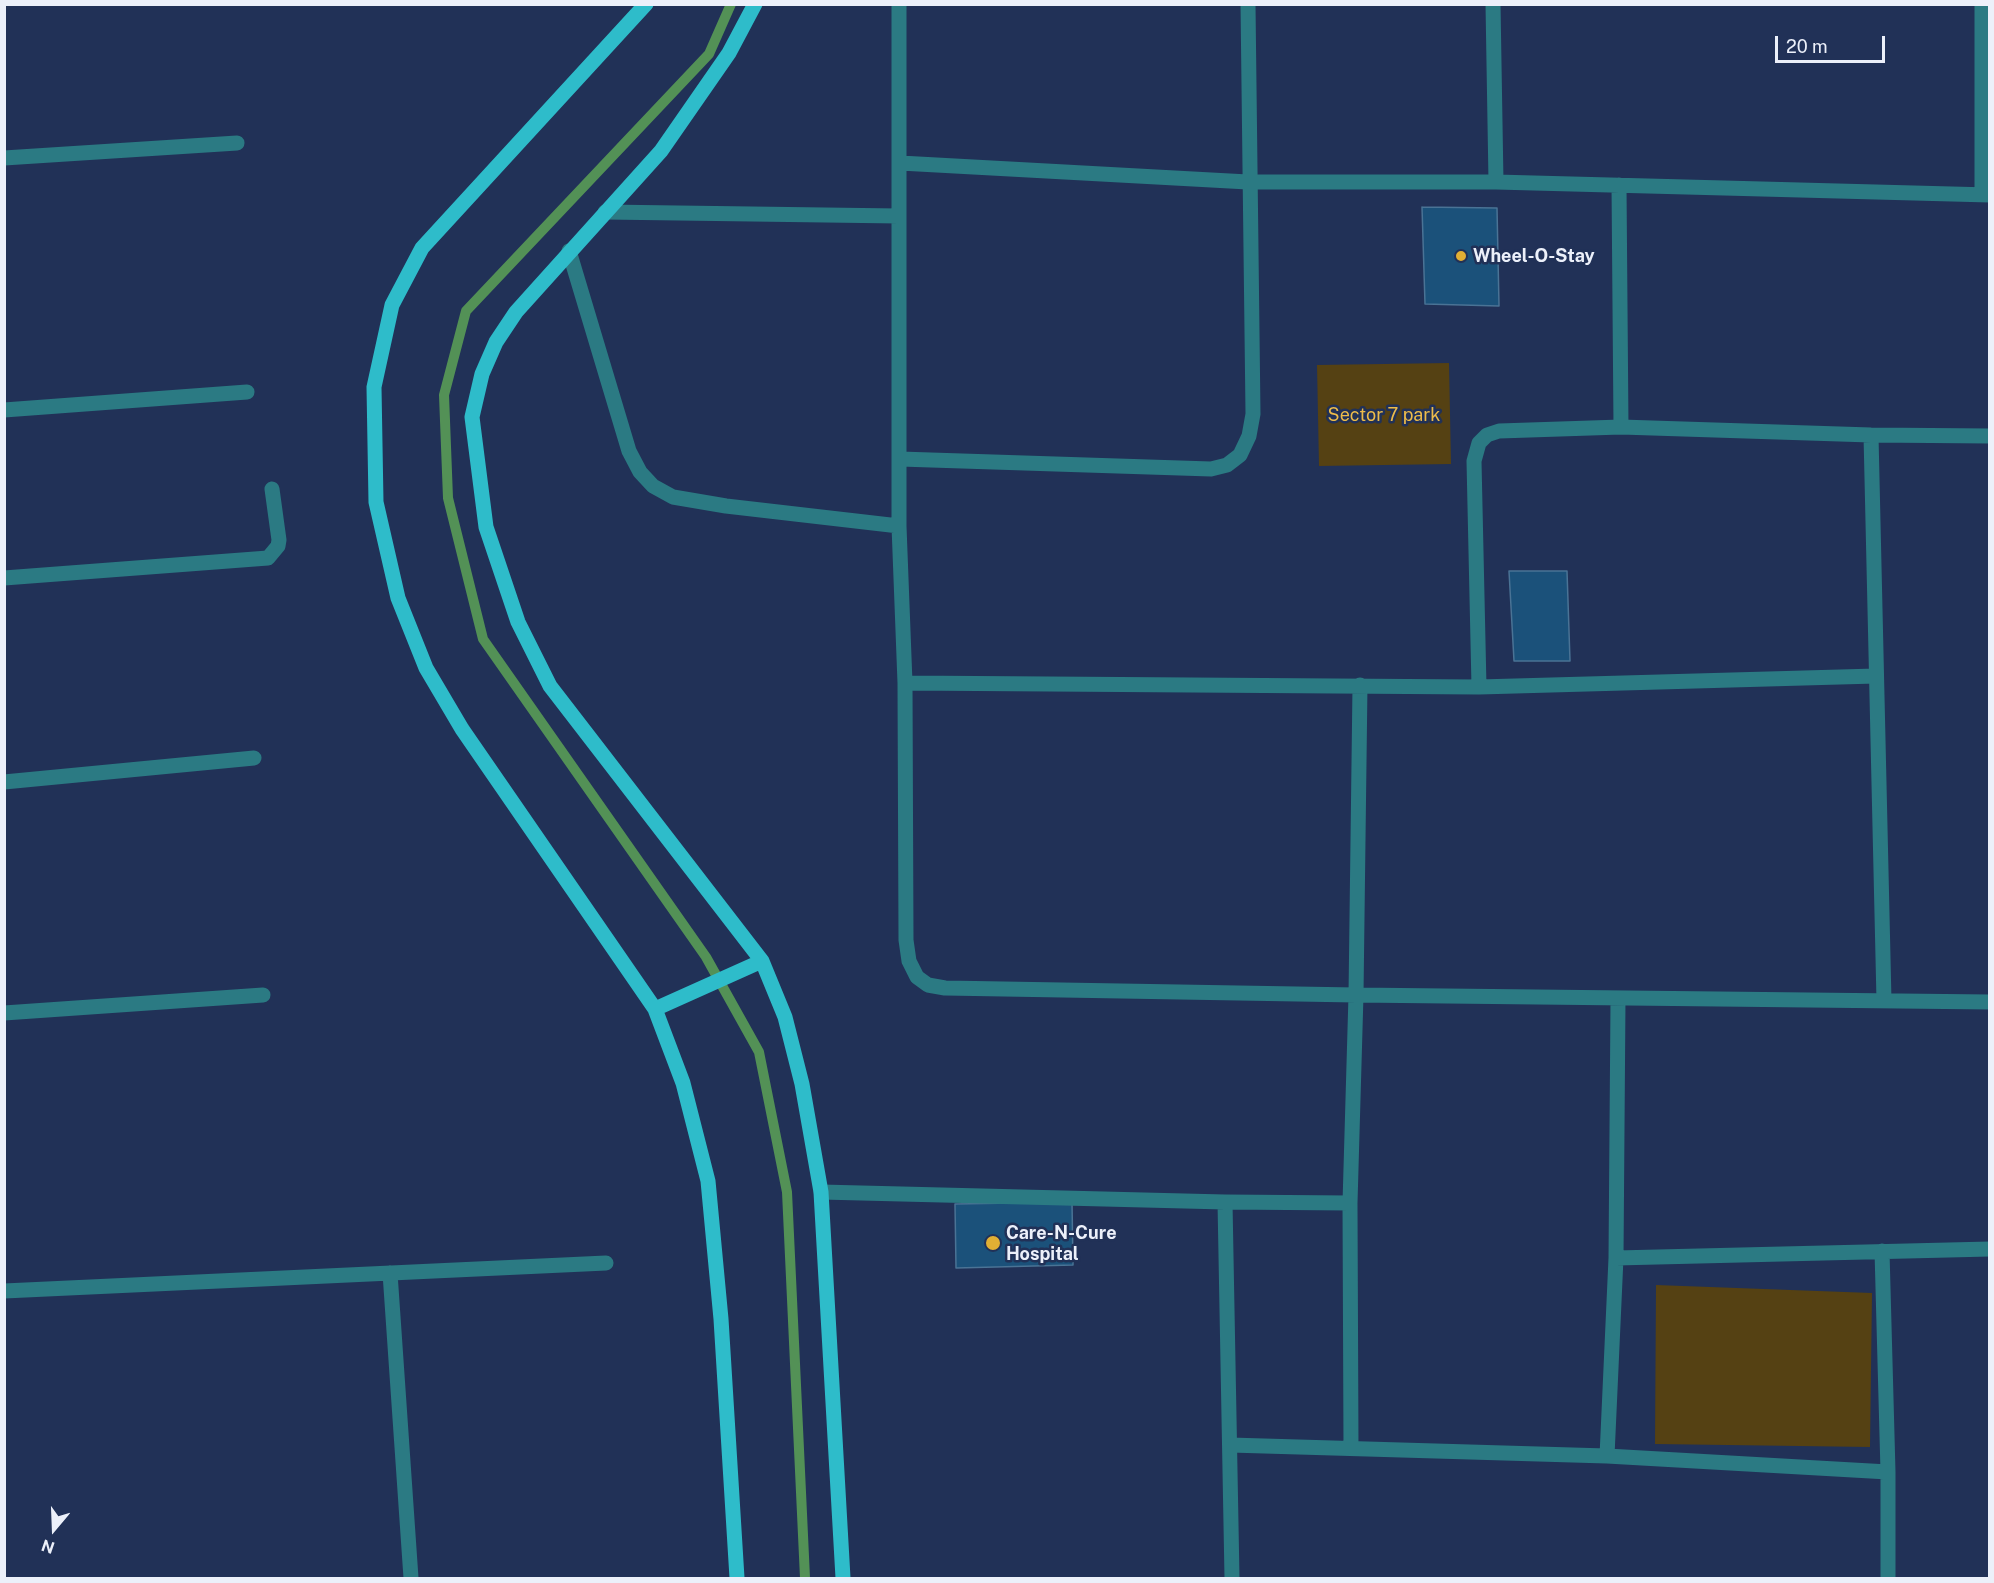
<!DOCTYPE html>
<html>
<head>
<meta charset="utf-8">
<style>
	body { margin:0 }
	#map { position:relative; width:1994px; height:1583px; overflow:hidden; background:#213157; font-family:"Public Sans",sans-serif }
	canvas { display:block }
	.frame { position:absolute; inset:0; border:6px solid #ecf0fa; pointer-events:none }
	.north { position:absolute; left:24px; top:1499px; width:60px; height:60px; -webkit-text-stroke:4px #213157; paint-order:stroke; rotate:199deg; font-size:16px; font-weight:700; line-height:24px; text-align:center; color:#ecf0fa }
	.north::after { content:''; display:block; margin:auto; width:21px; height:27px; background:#ecf0fa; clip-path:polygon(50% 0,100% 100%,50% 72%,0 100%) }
	.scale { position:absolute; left:1775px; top:36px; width:110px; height:27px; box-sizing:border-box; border:3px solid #ecf0fa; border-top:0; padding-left:8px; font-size:18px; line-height:21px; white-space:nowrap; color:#ecf0fa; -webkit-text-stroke:4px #213157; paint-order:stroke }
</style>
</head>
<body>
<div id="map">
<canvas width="1994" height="1583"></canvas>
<div class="frame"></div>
<div class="north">N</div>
<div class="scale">20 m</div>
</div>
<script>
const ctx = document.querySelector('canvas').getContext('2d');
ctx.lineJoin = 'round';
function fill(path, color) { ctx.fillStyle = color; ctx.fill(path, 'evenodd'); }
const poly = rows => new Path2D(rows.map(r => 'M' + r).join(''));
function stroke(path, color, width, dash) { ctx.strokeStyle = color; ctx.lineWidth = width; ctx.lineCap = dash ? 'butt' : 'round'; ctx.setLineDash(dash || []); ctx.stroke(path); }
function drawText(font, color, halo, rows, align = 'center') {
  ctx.font = font + ' "Public Sans",sans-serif'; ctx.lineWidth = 5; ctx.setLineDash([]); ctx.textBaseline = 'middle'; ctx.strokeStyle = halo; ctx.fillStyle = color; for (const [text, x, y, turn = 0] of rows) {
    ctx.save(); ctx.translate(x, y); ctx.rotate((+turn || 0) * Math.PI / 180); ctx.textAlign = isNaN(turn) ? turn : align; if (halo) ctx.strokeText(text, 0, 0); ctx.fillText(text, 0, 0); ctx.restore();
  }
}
fill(poly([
	[1449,363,1451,464,1319,466,1317,365],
	[1656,1285,1872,1293,1870,1447,1655,1444]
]), '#554113');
stroke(poly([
	[731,4,709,54,466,311,444,395,448,498,483,639,706,957,759,1052,787,1192,805,1578]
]), '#539156', 10);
const building = poly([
	[1422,207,1497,208,1499,306,1425,304,1422,207],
	[1509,571,1567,571,1570,661,1514,661,1509,571],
	[1072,1202,1073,1265,956,1268,955,1204,1072,1202]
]);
fill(building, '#1b517a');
stroke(building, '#4a7395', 1.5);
stroke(poly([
	[899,4,899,526,905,683,906,940,909,961,917,977,928,985,945,988,1356,995,1360,685],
	[1493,4,1496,182],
	[1982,4,1982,195],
	[4,158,237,143],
	[900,163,1248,182,1496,182,1990,195],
	[1619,185,1621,427],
	[605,212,899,216],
	[569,251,629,451,640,472,653,486,673,497,726,506,899,526],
	[4,410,247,392],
	[1871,435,1884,1001],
	[900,459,1211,469,1227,465,1240,455,1249,436,1253,414,1248,4],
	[4,578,268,558,278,546,279,540,272,489],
	[905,683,1479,687,1876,676],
	[1479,687,1474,461,1479,443,1487,435,1499,431,1621,427,1871,435,1990,436],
	[4,782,254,758],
	[4,1013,263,995],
	[821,1192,1225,1202,1350,1203,1351,1448],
	[1225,1202,1232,1578],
	[1350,1203,1356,995,1990,1002],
	[1882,1251,1888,1472],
	[1616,1258,1990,1249],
	[390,1273,411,1578],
	[4,1291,606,1263],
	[1230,1445,1607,1456,1888,1472,1888,1578],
	[1607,1456,1616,1258,1618,1000]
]), '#2b7a83', 15);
stroke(poly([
	[646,4,422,248,392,305,374,387,376,502,398,598,426,668,462,729,655,1009,683,1083,708,1181,721,1319,737,1578],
	[755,4,729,53,661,151,516,312,496,342,482,374,472,417,486,527,518,622,550,686,762,961,785,1017,802,1084,821,1192,843,1578],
	[655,1009,762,961]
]), '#2ebcca', 15);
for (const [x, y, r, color] of [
	[1461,256,6,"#e1af34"],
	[993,1243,8,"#e1af34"]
]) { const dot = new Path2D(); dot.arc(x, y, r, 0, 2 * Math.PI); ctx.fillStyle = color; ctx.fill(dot); stroke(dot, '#213157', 2); }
drawText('bold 18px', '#ecf0fa', '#213157', [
	["Wheel-O-Stay",1473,256],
	["Care-N-Cure",1006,1233],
	["Hospital",1006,1254]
], 'left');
drawText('18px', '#edbc4a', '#213157', [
	["Sector 7 park",1384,415]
]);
</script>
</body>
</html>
